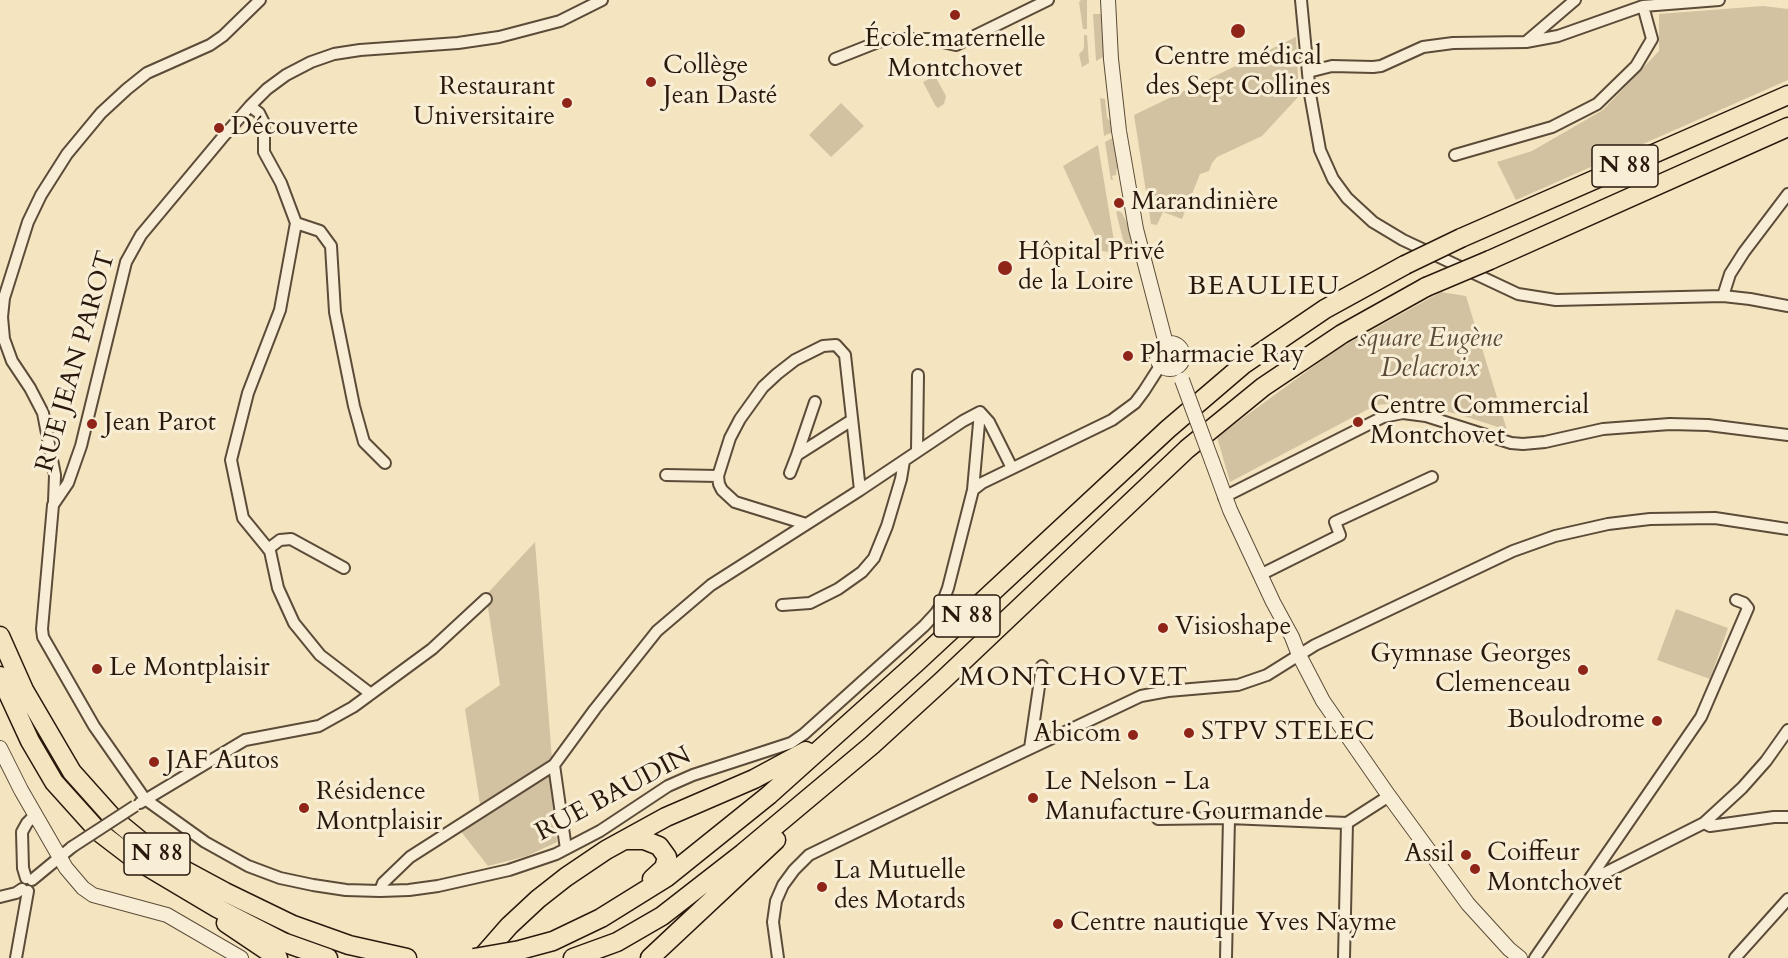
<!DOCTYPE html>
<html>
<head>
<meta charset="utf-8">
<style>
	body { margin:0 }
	canvas { display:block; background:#f4e5c0 }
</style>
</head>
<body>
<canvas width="1788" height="958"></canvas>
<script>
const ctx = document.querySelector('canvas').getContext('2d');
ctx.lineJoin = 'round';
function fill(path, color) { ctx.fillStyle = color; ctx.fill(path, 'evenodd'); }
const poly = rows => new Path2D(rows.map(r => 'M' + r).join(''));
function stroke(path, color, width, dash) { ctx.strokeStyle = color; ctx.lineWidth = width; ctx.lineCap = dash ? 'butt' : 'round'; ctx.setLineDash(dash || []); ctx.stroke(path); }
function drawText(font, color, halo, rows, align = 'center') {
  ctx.font = font + ' Cardo,serif'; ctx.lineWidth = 6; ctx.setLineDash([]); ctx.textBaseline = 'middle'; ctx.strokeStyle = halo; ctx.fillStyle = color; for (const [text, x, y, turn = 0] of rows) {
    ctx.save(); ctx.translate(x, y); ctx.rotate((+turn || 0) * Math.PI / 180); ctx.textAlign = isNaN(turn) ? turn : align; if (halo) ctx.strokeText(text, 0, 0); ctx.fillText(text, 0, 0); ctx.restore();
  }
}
fill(poly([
	[1081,0,1087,0,1087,29,1083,29,1079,2],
	[1763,6,1788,9,1788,80,1516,200,1497,162,1532,151,1603,110,1659,51,1659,14],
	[1093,14,1101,14,1105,56,1096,61],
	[1084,35,1087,35,1089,63,1082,67,1079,54,1083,50,1084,47],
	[1296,37,1299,96,1262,136,1217,157,1212,163,1209,171,1200,174,1182,219,1163,212,1157,225,1151,224,1134,115],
	[935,76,946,96,944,104,938,108,935,105,923,82],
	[1100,98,1105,99,1107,118,1112,123,1113,132,1104,136],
	[841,103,864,126,831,157,809,135],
	[1114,137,1118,161,1116,175,1112,176,1113,180,1111,180,1105,142],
	[1098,145,1116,253,1102,251,1063,166],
	[1119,211,1122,213,1129,227,1134,248,1126,251,1116,212],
	[1441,292,1466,296,1507,430,1461,415,1408,402,1376,405,1230,482,1217,437,1336,350],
	[535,542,552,759,538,772,483,806,480,804,465,709,500,685,486,595],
	[1676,609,1728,628,1710,679,1657,660],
	[546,775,550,776,552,779,557,842,527,856,488,866,459,829]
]), '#d2c2a1');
const minor = poly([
	[602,0,560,21,499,37,458,43,360,50,334,54,311,62,286,75,267,89,250,106,222,138,141,235,126,262,81,446,68,483,53,505,42,629,43,637,94,726,145,799,205,842,248,866,280,878,313,885,346,890,380,891,409,890,438,886,509,870,556,854,600,831,668,786,693,775,791,743,804,734,924,626,936,613,942,604,948,588,973,490,982,483,1112,420,1135,403,1144,391,1160,366],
	[1301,0,1310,94,1320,150,1333,179,1347,198,1373,222,1403,240,1518,294,1556,300,1723,296,1750,299,1788,306],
	[1527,41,1575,0],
	[835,59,878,42,893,39,929,39,956,45,1048,0],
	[1308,72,1332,66,1373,67,1381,66,1423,47,1453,43,1526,42,1558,36,1643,6,1719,0],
	[250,106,259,113,264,123,264,152,281,183,296,223,280,310,248,393,231,460,243,518,270,551,278,588,294,623,320,655,371,694],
	[1455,155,1552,127,1597,104,1636,66,1652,39,1643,6],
	[296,223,320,231,331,246,335,312,354,406,364,442,385,463],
	[1723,296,1730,274,1744,252,1788,194],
	[980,412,989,422,1012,468],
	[917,451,918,375],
	[797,455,815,402],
	[790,473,797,455,852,420],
	[666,475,718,476],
	[973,490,980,412],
	[1224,497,1383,417,1403,413,1426,416,1511,443,1523,444,1545,442,1603,429,1670,424,1708,425,1788,435],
	[54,502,55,475,43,413,30,388,12,361,4,339,2,317,4,298,28,222,41,195,67,154,101,113,127,89,147,73,210,45,223,36,260,0],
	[806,524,735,502,722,490,719,484,718,476,730,438,740,419,763,387,777,374,795,360,823,346,836,345,845,355,860,490],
	[268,549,280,540,291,539,344,568],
	[1260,575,1340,535,1335,522,1432,477],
	[782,605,810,603,838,589,862,572,874,558,887,526,901,479,904,461],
	[1030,748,1042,666],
	[554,765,566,849],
	[140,803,245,740,319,726,353,707,432,649,486,599],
	[1158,819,1229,818,1347,823,1389,796],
	[1704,823,1710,826,1774,817,1788,817],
	[26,878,23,868,22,832,27,823,35,815],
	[32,880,72,847],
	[1589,881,1704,823,1742,788,1766,761,1788,730],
	[380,891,383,883,410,857,554,765,595,709,657,631,711,585,860,490,963,421,980,412],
	[0,897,16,893,22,889],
	[16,958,28,891],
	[778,958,773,922,776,901,783,885,794,870,809,855,951,786,1141,696,1168,691,1238,685,1267,675,1315,645,1513,551,1555,536,1608,524,1650,519,1715,518,1788,529],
	[1226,958,1229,818],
	[1344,958,1347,823],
	[1535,958,1701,717,1748,608,1744,603,1736,600],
	[1735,958,1788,899]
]);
const tertiary = poly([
	[1108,0,1111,59,1119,131,1136,229,1166,344],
	'1157 356a13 13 0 1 1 26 0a13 13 0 1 1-26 0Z',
	[1212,461,1230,510,1273,602,1292,637,1299,655,1323,701,1389,796,1468,904,1509,949,1520,958],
	[0,748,21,790,55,849,66,868,83,888,93,895,167,915,241,958]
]);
const trunk = poly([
	[1461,238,1788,95],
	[1490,260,1788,127],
	[0,636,24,690,72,772,114,819,160,857,225,892,293,925,349,945,407,958],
	[0,676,30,741,54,782,99,832,133,858,217,908,283,942,328,958],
	[625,840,644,840,659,846,667,857,664,868,652,879],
	[226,923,278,958],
	[520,950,553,941,601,918,667,877,769,795,916,663,1168,429,1244,364,1325,309,1405,265],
	[481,958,509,926,538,899,566,877,606,850,666,817,754,779,806,751],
	[573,958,617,942,662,916,743,853,872,745,942,681,1187,449,1263,387,1342,334,1426,287],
	[650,958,776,840]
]);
stroke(minor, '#5c4b39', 14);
stroke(tertiary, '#5c4b39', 16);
stroke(trunk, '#2a180c', 21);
stroke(minor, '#f8eed6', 10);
stroke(tertiary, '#f8eed6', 14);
stroke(trunk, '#f4e5c0', 18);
const minorBridge = poly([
	[72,847,135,806]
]);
const tertiaryBridge = poly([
	[1182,380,1212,461]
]);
const trunkBridge = poly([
	[1405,265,1461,238],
	[1426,287,1490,260],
	[474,958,520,950]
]);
stroke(minorBridge, '#5c4b39', 14, []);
stroke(tertiaryBridge, '#5c4b39', 16, []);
stroke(trunkBridge, '#2a180c', 21, []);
stroke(minorBridge, '#f8eed6', 10);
stroke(tertiaryBridge, '#f8eed6', 14);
stroke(trunkBridge, '#f4e5c0', 18);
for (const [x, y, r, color] of [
	[955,15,6,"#8f2418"],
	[1238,31,8,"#8f2418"],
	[651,82,6,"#8f2418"],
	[567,103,6,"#8f2418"],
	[219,128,6,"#8f2418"],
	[1119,203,6,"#8f2418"],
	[1005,268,8,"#8f2418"],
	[1128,356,6,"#8f2418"],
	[1358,422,6,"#8f2418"],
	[92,424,6,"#8f2418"],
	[1163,628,6,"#8f2418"],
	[97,669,6,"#8f2418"],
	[1583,670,6,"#8f2418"],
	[1657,721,6,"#8f2418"],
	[1189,733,6,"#8f2418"],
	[1133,735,6,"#8f2418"],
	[154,762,6,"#8f2418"],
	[1033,798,6,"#8f2418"],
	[304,808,6,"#8f2418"],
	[1466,855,6,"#8f2418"],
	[1475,869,6,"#8f2418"],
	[822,887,6,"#8f2418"],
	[1058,924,6,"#8f2418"]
]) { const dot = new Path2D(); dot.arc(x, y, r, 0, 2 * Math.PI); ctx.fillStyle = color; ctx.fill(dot); stroke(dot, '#f8eed6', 2); }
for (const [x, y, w] of [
	[1625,166,66],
	[967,616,66],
	[157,854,66]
]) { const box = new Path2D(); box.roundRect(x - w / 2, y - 21, w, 42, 4.5); ctx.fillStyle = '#f8eed6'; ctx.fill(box); stroke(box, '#2a180c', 1.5); }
drawText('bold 24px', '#2a180c', null, [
	["N 88",1625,166],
	["N 88",967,616],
	["N 88",157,854]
]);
drawText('26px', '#2a180c', '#f8eed6', [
	["École maternelle",955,40,"center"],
	["Montchovet",955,70,"center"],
	["Centre médical",1238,58,"center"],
	["des Sept Collines",1238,88,"center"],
	["Collège",663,67],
	["Jean Dasté",663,97],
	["Restaurant",555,88,"right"],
	["Universitaire",555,118,"right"],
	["Découverte",231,128],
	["Marandinière",1131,203],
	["Hôpital Privé",1018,253],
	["de la Loire",1018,283],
	["Pharmacie Ray",1140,356],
	["Centre Commercial",1370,407],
	["Montchovet",1370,437],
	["Jean Parot",104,424],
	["Visioshape",1175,628],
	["Gymnase Georges",1571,655,"right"],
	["Clemenceau",1571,685,"right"],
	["Le Montplaisir",109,669],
	["Boulodrome",1645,721,"right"],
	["STPV STELEC",1201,733],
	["Abicom",1121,735,"right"],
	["JAF Autos",166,762],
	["Le Nelson - La",1045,783],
	["Manufacture Gourmande",1045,813],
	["Résidence",316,793],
	["Montplaisir",316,823],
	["Coiffeur",1487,854],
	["Montchovet",1487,884],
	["Assil",1454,855,"right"],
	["La Mutuelle",834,872],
	["des Motards",834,902],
	["Centre nautique Yves Nayme",1070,924]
], 'left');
drawText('italic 26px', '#5c4b39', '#f8eed6', [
	["square Eugène",1430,340],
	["Delacroix",1430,370]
]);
drawText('26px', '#2a180c', '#f8eed6', [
	["RUE JEAN PAROT",77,362,-74],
	["RUE BAUDIN",614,795,-28]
]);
ctx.letterSpacing = '1.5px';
drawText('27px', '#2a180c', '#f8eed6', [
	["BEAULIEU",1264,288],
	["MONTCHOVET",1074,679]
]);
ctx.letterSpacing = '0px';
</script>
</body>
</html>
